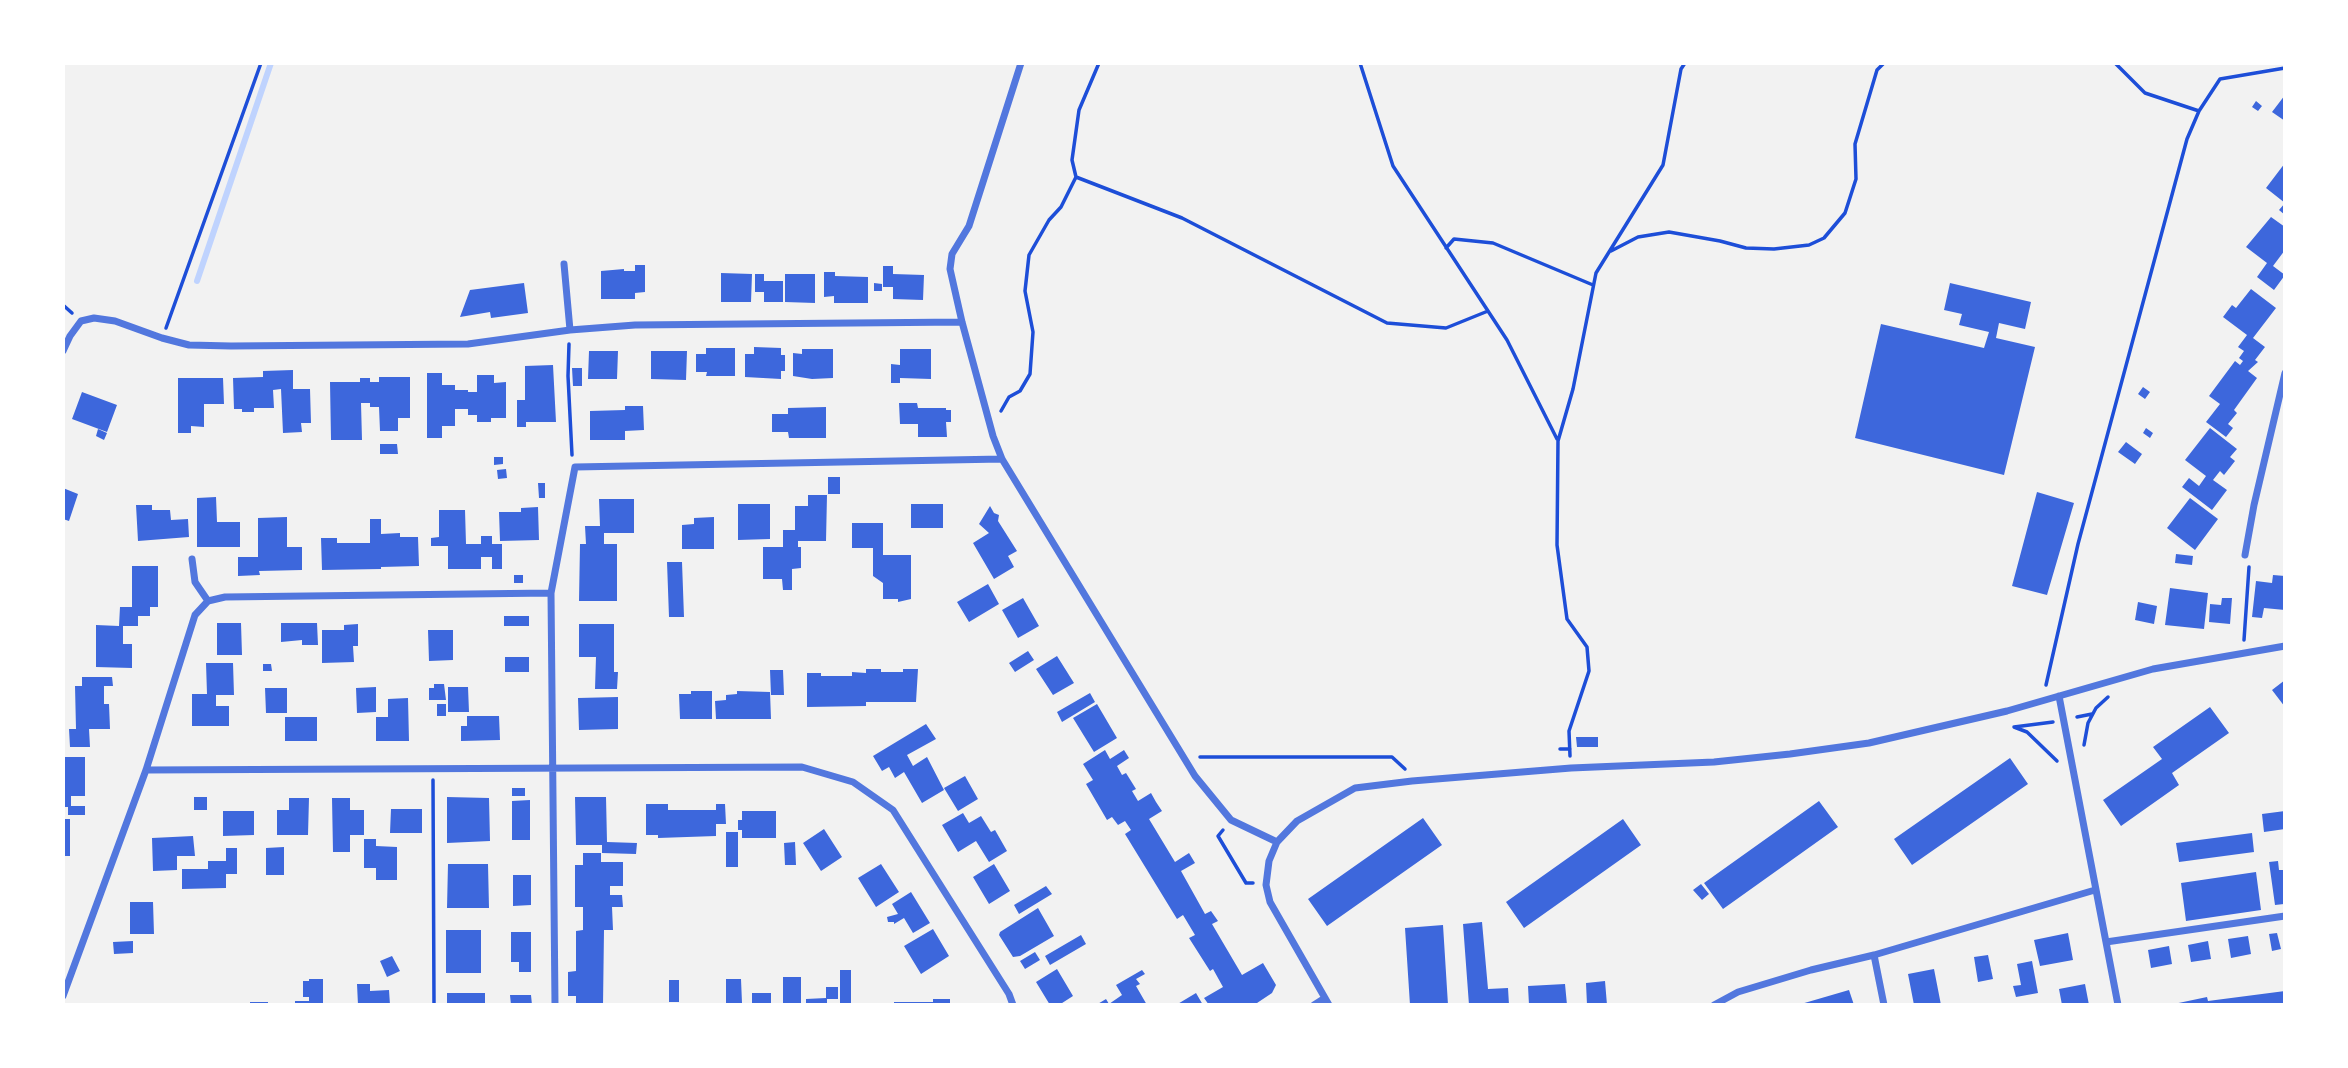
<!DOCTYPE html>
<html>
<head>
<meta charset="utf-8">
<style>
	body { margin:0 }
	#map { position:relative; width:2348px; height:1068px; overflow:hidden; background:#f2f2f2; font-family:"PT Serif",serif }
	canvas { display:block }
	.frame { position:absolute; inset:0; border:65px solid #fff; pointer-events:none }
</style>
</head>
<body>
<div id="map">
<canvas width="2348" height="1068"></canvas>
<div class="frame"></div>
</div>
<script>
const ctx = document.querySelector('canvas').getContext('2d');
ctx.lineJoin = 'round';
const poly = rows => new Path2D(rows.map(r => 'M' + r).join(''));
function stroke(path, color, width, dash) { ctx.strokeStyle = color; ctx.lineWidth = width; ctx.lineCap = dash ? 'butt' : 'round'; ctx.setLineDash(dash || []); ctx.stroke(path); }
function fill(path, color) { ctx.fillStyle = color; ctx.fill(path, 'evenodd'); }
stroke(poly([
	[197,281,271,63]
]), '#bfd3fe', 6);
fill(poly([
	[2285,95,2285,121,2272,112],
	[2256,101,2262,106,2258,111,2252,107],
	[2285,163,2285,215,2279,210,2285,203,2266,188],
	[2271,217,2285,227,2285,250,2273,266,2285,275,2274,290,2257,277,2267,263,2246,247],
	[635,265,645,265,645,292,635,293,635,299,601,299,601,271,624,269,624,271,635,271],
	[883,266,893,266,893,274,924,275,923,300,893,299,893,287,883,287],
	[824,272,835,272,835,276,868,277,868,303,834,303,834,296,824,297],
	[721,273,752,274,751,302,721,302],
	[755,274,764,274,764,281,783,281,783,302,764,302,764,292,755,292],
	[785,274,815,274,815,303,785,302],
	[524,283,528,313,491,318,490,312,460,317,470,290],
	[874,283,882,284,882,291,874,291],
	[1950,283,2031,302,2025,329,1999,323,1996,338,2035,347,2004,475,1855,438,1881,324,1984,348,1989,332,1959,325,1962,314,1944,310],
	[2251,289,2276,308,2253,338,2265,347,2255,360,2258,362,2248,371,2257,378,2234,410,2237,413,2228,424,2233,428,2226,437,2206,422,2220,404,2209,396,2235,361,2240,365,2243,361,2239,358,2244,351,2238,347,2247,335,2223,317,2232,305,2236,308],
	[754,347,781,348,781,355,785,355,785,371,781,371,781,379,745,377,745,354,754,354],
	[706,348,735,348,735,376,706,376,707,372,696,372,696,354,706,354],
	[802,349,833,349,833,378,812,379,793,376,793,353,802,354],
	[900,349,931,349,931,379,900,378,900,383,891,383,891,364,900,365],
	[589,351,618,351,617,379,588,379],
	[651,351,687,351,686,380,651,379],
	[553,365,556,422,526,422,526,427,517,427,517,400,525,400,525,366],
	[572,368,582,368,582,386,573,386],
	[293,370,293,389,310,389,311,423,301,423,302,432,283,433,281,389,273,390,274,408,254,408,254,412,242,412,242,409,234,409,233,378,263,377,263,371],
	[427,373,442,373,442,385,455,385,455,390,468,390,468,392,477,392,477,375,494,375,494,383,506,382,506,418,491,418,491,422,477,422,477,415,468,415,468,409,455,409,455,426,442,426,442,438,427,438],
	[379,377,410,377,410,418,398,418,398,431,380,431,379,407,370,407,370,403,361,403,362,440,331,440,330,382,360,382,360,378,370,378,370,382,379,382],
	[178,378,223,378,224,404,204,404,204,427,191,426,191,433,178,433],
	[2143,387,2150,392,2145,399,2138,394],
	[82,392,117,405,107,432,72,419],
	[899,403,917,403,918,408,946,408,946,410,951,410,951,422,946,422,947,437,918,437,918,424,900,424],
	[625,406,643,406,644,430,625,431,625,440,590,440,590,411,625,410],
	[826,407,826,438,789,438,788,432,772,432,772,414,788,414,788,408],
	[2146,428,2153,433,2150,438,2143,433],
	[2210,428,2237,449,2230,457,2235,461,2224,475,2220,471,2213,480,2227,490,2212,510,2182,487,2189,478,2199,486,2206,476,2185,460],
	[98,429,107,433,104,440,96,436],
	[2126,442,2142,454,2135,464,2118,452],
	[380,444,397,444,398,454,380,454],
	[494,457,503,457,503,464,494,465],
	[506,469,507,478,498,479,497,470],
	[828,477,840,477,840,494,828,494],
	[538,483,545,483,545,498,539,498],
	[63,488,78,494,69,521,63,519],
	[2037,492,2074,503,2047,595,2012,586],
	[808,495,827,495,826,541,798,541,798,547,801,547,801,568,792,569,792,590,783,590,782,579,763,579,763,547,783,547,783,530,795,530,795,506,808,506],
	[216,497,217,522,240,522,240,547,197,547,197,498],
	[2190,498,2218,519,2195,550,2167,528],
	[599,499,634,499,634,533,604,533,604,544,617,544,617,601,579,601,580,544,586,544,585,526,600,526],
	[738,504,770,504,770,539,738,540],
	[911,504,943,504,943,528,911,528],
	[136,505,152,505,152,510,170,510,171,520,188,519,189,537,138,541],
	[990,506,994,513,999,515,998,521,1017,551,1008,556,1014,567,994,579,973,543,989,533,979,524],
	[538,507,539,540,500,541,499,512,521,512,521,508],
	[439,510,465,510,466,544,481,544,481,536,492,536,492,544,502,544,502,569,492,569,492,557,481,557,481,569,448,569,448,546,431,546,431,538,439,537],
	[287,517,287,547,302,547,302,570,259,571,260,575,238,576,238,557,258,557,258,518],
	[714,517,714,549,682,549,682,525,694,524,694,518],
	[370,519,381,519,381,534,400,533,400,537,418,537,419,566,381,567,381,569,322,570,321,538,337,538,337,543,370,543],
	[852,523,883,523,883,555,911,555,911,599,898,602,898,599,883,599,883,583,873,576,873,548,852,548],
	[2176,554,2193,556,2192,565,2175,563],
	[667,562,682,562,684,617,669,617],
	[132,566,158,566,158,607,150,607,150,616,138,616,138,626,123,626,123,644,132,644,132,668,96,667,96,625,119,626,120,607,132,607],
	[514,575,523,575,523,583,514,583],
	[2273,575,2285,576,2285,610,2264,608,2262,618,2252,617,2256,581,2272,583],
	[988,584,999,604,969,622,957,602],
	[2170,588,2208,593,2204,629,2165,625],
	[1023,598,1039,626,1018,638,1002,610],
	[2222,598,2232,598,2230,624,2209,622,2210,604,2221,605],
	[2138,602,2157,606,2154,624,2135,620],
	[504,616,529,616,529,626,504,626],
	[217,623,241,623,242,655,217,655],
	[281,623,317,623,318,645,302,645,302,640,281,642],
	[358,624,358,646,353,646,354,662,322,663,322,630,344,630,344,625],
	[579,624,614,624,614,672,618,672,617,689,595,689,596,657,579,657],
	[428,630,453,630,453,660,429,661],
	[1028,651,1034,660,1015,672,1009,663],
	[1057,656,1074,683,1053,695,1036,669],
	[505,657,529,657,529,672,505,672],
	[206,663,233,663,234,695,216,695,216,706,229,706,229,726,192,726,192,694,207,694],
	[263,664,271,664,272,671,263,671],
	[866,669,881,669,881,672,903,672,903,669,918,669,916,702,866,702,866,706,807,707,807,673,821,673,821,676,852,676,852,672,866,673],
	[770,670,783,670,784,695,771,695],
	[82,677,112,677,113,686,104,686,104,704,109,704,110,729,89,729,90,747,70,747,69,729,76,729,75,686,82,686],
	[2285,680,2285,707,2272,690],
	[434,684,444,684,446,700,429,700,429,688,434,688],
	[376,687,376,712,357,713,356,688],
	[448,687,468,687,469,712,448,712],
	[265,688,287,688,287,713,266,713],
	[691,691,712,691,712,719,680,719,679,694,691,694],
	[737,691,770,692,771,719,716,719,715,701,726,700,726,695,737,694],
	[1090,693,1095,702,1062,722,1057,712],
	[618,697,618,729,579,730,578,698],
	[408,698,409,741,376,741,376,717,388,717,388,699],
	[437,704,446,704,446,716,437,716],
	[1097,704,1117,738,1094,752,1073,718],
	[2210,707,2229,733,2172,773,2179,785,2121,826,2103,800,2162,759,2153,747],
	[467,716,499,716,500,740,461,741,461,726,467,726],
	[285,717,317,717,317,741,285,741],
	[926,724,936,739,907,755,913,766,927,757,944,790,922,803,904,772,895,778,889,767,882,771,873,756],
	[1576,737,1598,737,1598,747,1577,747],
	[1105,750,1110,759,1124,750,1129,758,1117,766,1122,775,1126,773,1136,789,1132,791,1138,801,1151,793,1156,802,1162,811,1149,819,1175,862,1189,853,1195,863,1181,871,1205,914,1211,911,1218,921,1212,924,1242,975,1263,963,1276,985,1272,993,1254,1005,1209,1005,1204,998,1223,987,1213,969,1210,971,1189,938,1195,935,1183,915,1177,919,1125,834,1131,830,1125,821,1118,825,1112,817,1107,820,1086,784,1093,780,1083,764],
	[63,757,85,757,85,796,71,796,71,806,85,806,85,815,68,815,68,807,63,807],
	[2010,758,2028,784,1912,865,1894,839],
	[965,776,978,799,958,811,944,788],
	[512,788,525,788,525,796,512,796],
	[194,797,207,797,207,810,194,810],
	[447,797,489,798,490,841,447,843],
	[575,797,606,797,607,842,637,843,636,854,602,853,602,845,576,845],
	[289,798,309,798,308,835,277,835,277,810,289,810],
	[332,798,350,798,350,810,364,810,364,835,350,835,350,852,333,852],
	[530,800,530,840,512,840,512,801],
	[1819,801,1838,827,1723,909,1704,883],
	[646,804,668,804,668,810,716,810,716,804,725,804,726,824,716,824,716,836,658,838,658,835,646,835],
	[391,809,422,809,422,833,390,833],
	[223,811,254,811,254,835,223,836],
	[742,811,776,811,776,838,742,838,742,830,738,830,738,820,742,820],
	[2285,811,2285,829,2264,832,2262,814],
	[963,813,969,823,981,816,991,832,995,830,1007,851,989,862,976,841,958,852,942,825],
	[1423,818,1442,845,1327,926,1308,899],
	[63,819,70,819,70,856,63,856],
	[1623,819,1641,845,1524,928,1506,902],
	[824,829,842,857,821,871,803,843],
	[726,832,738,832,738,867,726,867],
	[2252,833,2254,852,2179,862,2176,843],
	[193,836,195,856,177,856,177,870,153,871,152,838],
	[364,839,376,839,376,846,397,847,397,880,376,880,376,868,364,868],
	[795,842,796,865,785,865,784,843],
	[284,847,284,875,266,875,266,848],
	[226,848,237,848,237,874,226,874,226,888,182,889,182,869,208,869,208,861,226,861],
	[583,853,601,853,601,862,623,862,623,886,610,886,610,895,622,895,623,907,612,907,613,930,604,930,603,1005,576,1005,576,996,568,996,568,972,576,971,576,931,583,930,583,907,575,907,575,865,583,865],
	[2278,861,2279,870,2285,870,2285,899,2284,904,2275,905,2269,862],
	[448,864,488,864,489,908,447,908],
	[881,864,899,892,876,907,858,878],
	[994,864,1010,891,989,904,973,877],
	[2256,872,2261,910,2186,921,2181,883],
	[513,875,531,875,531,905,513,906],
	[1701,884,1709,894,1702,900,1693,890],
	[1046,886,1052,894,1019,914,1014,905],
	[911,892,930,923,913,933,904,918,894,924,894,922,888,922,887,917,898,914,892,904],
	[130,902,153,902,154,934,130,934],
	[1038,908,1054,936,1020,956,1013,957,999,935,1000,932],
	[1482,922,1488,989,1508,988,1509,1005,1469,1005,1463,924],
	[1443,925,1448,1005,1410,1005,1405,928],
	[933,929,949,956,921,974,904,946],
	[446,930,481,930,481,973,446,973],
	[511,932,531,932,531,972,519,972,519,962,511,962],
	[2068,933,2073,960,2040,966,2034,940],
	[2277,933,2281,949,2272,951,2269,934],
	[1081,935,1086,944,1050,965,1045,956],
	[2248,936,2251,954,2231,958,2228,939],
	[133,941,133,953,114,954,113,942],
	[2208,941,2211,959,2191,962,2188,945],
	[2169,946,2172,964,2151,968,2148,950],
	[1035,952,1040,960,1025,969,1020,961],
	[1988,955,1993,979,1978,982,1974,957],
	[392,956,400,971,387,977,380,961],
	[2032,961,2038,993,2016,997,2013,986,2021,985,2017,964],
	[1057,969,1073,996,1059,1005,1050,1005,1036,982],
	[1934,969,1941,1005,1914,1005,1908,974],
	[840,970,851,970,851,1005,840,1005],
	[1142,970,1145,974,1136,979,1140,984,1136,986,1147,1005,1096,1005,1106,999,1109,1004,1122,995,1116,985],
	[783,977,801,977,801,1003,783,1003],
	[309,979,323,979,323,1005,295,1005,295,1001,309,1001,309,997,303,997,303,981,309,981],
	[726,979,741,979,742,1003,726,1003],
	[669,980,679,980,679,1002,669,1002],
	[1605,981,1607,1005,1587,1005,1586,983],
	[357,984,370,984,370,991,389,990,390,1005,358,1005],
	[1565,984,1567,1005,1529,1005,1528,986],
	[2085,984,2089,1005,2062,1005,2059,989],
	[826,987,838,987,838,999,827,999,827,1005,806,1005,806,999,826,998],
	[1849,990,1854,1005,1801,1005,1801,1004],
	[2285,991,2285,1005,2169,1005,2207,997,2208,1001],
	[447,993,485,993,485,1005,447,1005],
	[752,993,771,993,771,1005,752,1005],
	[1196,993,1203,1005,1176,1005],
	[510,995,531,995,532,1005,511,1005],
	[933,999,950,999,950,1005,894,1005,894,1002,933,1002],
	[250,1002,268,1002,268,1005,250,1005]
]), '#3d67dc');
stroke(poly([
	[1360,63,1393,166,1507,340,1557,439],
	[2115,63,2145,93,2199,111],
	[1076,177,1182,218,1387,323,1446,328,1488,311],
	[1446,248,1454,239,1493,243,1593,285],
	[1611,251,1638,237,1669,232,1720,241,1746,248,1774,249,1809,245,1824,238,1845,213,1856,179,1855,144,1877,70,1884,63],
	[63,305,72,313],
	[166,328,261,63],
	[569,344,568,376,572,455],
	[1001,411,1009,397,1020,391,1030,374,1033,332,1025,291,1029,255,1049,220,1061,207,1076,177,1072,160,1079,110,1099,63],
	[2244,640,2249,567],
	[2046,685,2078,544,2187,139,2199,111,2220,79,2285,68],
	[2077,717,2092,714],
	[2053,722,2014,727,2027,732,2057,761],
	[2084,745,2088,723,2096,708,2108,697],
	[1560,749,1570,749],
	[1570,756,1569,731,1589,671,1587,647,1567,619,1557,545,1558,441,1573,389,1596,273,1663,165,1681,69,1685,63],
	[1200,757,1392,757,1405,769],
	[433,780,434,1005],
	[1223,830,1218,836,1246,883,1253,883]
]), '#1d4ed8', 3.5);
stroke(poly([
	[1021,63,969,226,952,254,950,269,962,322,993,436,1002,459,1195,776,1231,820,1277,842],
	[564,264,570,330],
	[63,351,70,336,81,321,94,318,115,321,162,338,189,345,231,346,468,344,570,330,635,325,962,322],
	[2245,555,2254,505,2285,373],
	[192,559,195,582,208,601],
	[2059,696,2118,1005],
	[146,770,802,767,853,782,893,810,1009,994,1013,1005],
	[2106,942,2285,916],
	[1874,955,1884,1005],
	[63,996,146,770,195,615,208,601,225,597,551,593],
	[555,1005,551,593,575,467,1002,459],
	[1314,1005,1325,998],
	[1329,1005,1270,902,1266,885,1269,861,1277,842,1297,821,1355,788,1412,781,1571,768,1714,762,1790,754,1869,743,2007,711,2153,669,2285,646],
	[1714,1005,1738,992,1811,970,1874,955,2095,890]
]), '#5277de', 7);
</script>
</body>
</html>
